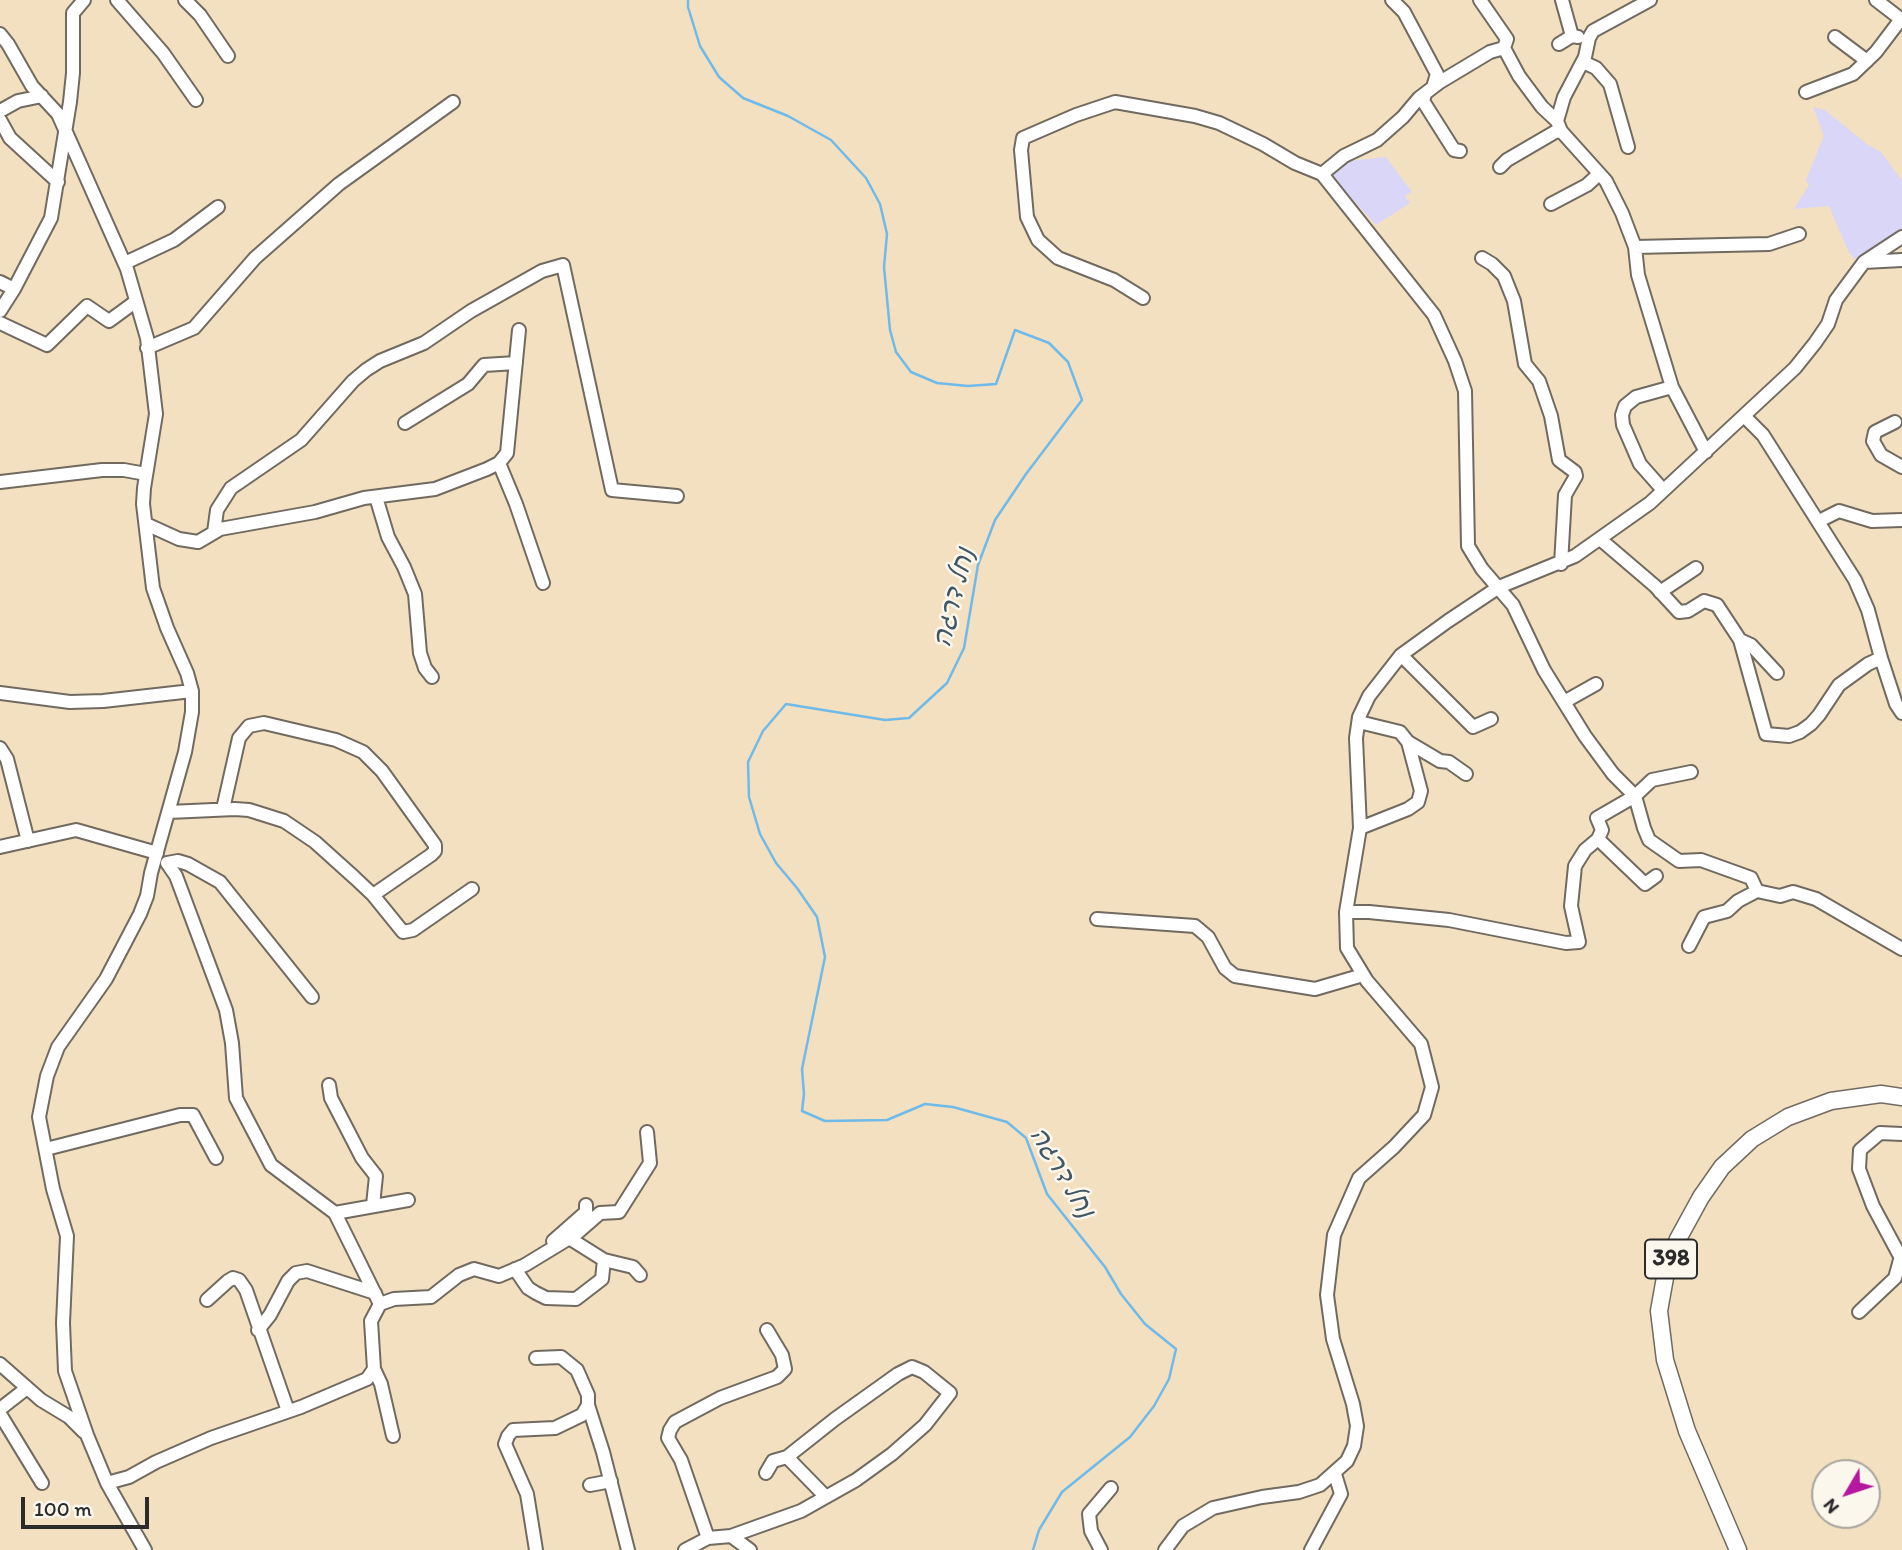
<!DOCTYPE html>
<html>
<head>
<meta charset="utf-8">
<style>
	body { margin:0 }
	#map { position:relative; width:1902px; height:1550px; overflow:hidden; background:#f2e0c1; font-family:Itim,sans-serif }
	canvas { display:block }
	.north { position:absolute; left:1811px; top:1459px; width:70px; height:70px; box-sizing:border-box; background:#fbf7ec; border:2px solid #a8a59f; border-radius:50%; rotate:231deg; font-size:19px; font-weight:700; line-height:28px; text-align:center; color:#2b2b2b }
	.north::after { content:''; display:block; margin:auto; width:24px; height:32px; background:#b5179e; clip-path:polygon(50% 0,100% 100%,50% 72%,0 100%) }
	.scale { position:absolute; left:21px; top:1497px; width:128px; height:32px; box-sizing:border-box; border:4px solid #2b2b2b; border-top:0; padding-left:9px; font-size:21px; line-height:24px; white-space:nowrap; color:#2b2b2b; -webkit-text-stroke:5px #fbf7ec; paint-order:stroke }
</style>
</head>
<body>
<div id="map">
<canvas width="1902" height="1550"></canvas>
<div class="north">N</div>
<div class="scale">100 m</div>
</div>
<script>
const ctx = document.querySelector('canvas').getContext('2d');
ctx.lineJoin = 'round';
function fill(path, color) { ctx.fillStyle = color; ctx.fill(path, 'evenodd'); }
const poly = rows => new Path2D(rows.map(r => 'M' + r).join(''));
function stroke(path, color, width, dash) { ctx.strokeStyle = color; ctx.lineWidth = width; ctx.lineCap = dash ? 'butt' : 'round'; ctx.setLineDash(dash || []); ctx.stroke(path); }
function drawText(font, color, halo, rows, align = 'center') {
  ctx.font = font + ' Itim,"Playpen Sans Hebrew",sans-serif'; ctx.lineWidth = 5; ctx.setLineDash([]); ctx.textBaseline = 'middle'; ctx.strokeStyle = halo; ctx.fillStyle = color; for (const [text, x, y, turn = 0] of rows) {
    ctx.save(); ctx.translate(x, y); ctx.rotate((+turn || 0) * Math.PI / 180); ctx.textAlign = isNaN(turn) ? turn : align; if (halo) ctx.strokeText(text, 0, 0); ctx.fillText(text, 0, 0); ctx.restore();
  }
}
fill(poly([
	[1813,107,1825,110,1868,145,1881,152,1902,181,1902,228,1855,259,1849,253,1829,206,1794,209,1809,185,1806,180,1824,136],
	[1386,157,1412,192,1405,196,1410,203,1376,225,1329,174,1348,161]
]), '#dad6f7');
stroke(poly([
	[688,0,688,7,700,46,719,77,743,98,788,116,831,140,866,178,880,204,887,234,884,267,890,330,896,352,911,372,937,383,968,386,996,384,1015,330,1049,343,1068,362,1082,400,1026,474,995,520,978,565,964,648,947,683,909,718,885,720,786,704,763,731,748,762,749,797,760,834,776,863,797,888,817,917,825,957,802,1069,804,1094,802,1111,825,1121,887,1120,925,1104,953,1107,1007,1122,1026,1138,1047,1194,1105,1267,1121,1294,1145,1324,1176,1349,1169,1379,1154,1406,1130,1437,1062,1492,1039,1530,1033,1550]
]), '#70bae9', 2.5);
const minor = poly([
	[117,0,163,53,196,100],
	[185,0,200,15,228,56],
	[1392,0,1404,12,1437,74,1433,87],
	[1480,0,1507,39,1504,48,1519,76,1542,107,1557,121],
	[1562,0,1572,36],
	[1650,0,1593,31,1589,38,1585,57,1564,97,1557,121,1561,131,1606,181,1622,213,1635,247,1638,275,1672,387,1706,452],
	[1876,0,1902,20],
	[0,34,8,44,32,86,58,114,127,269,147,338,156,414,144,488,143,504,153,588,167,628,187,673,192,691,192,712,185,752,151,873,147,896,140,914,106,979,58,1047,47,1076,39,1117,53,1189,67,1236,63,1323,65,1371,87,1435,107,1483,145,1550],
	[1835,37,1867,61],
	[1559,44,1572,36,1578,37],
	[1583,62,1596,68,1610,84,1628,147],
	[1806,92,1853,74,1876,52,1901,19],
	[1425,94,1423,101,1454,150,1460,151],
	[0,111,18,101,42,96],
	[0,120,10,138,58,182],
	[1500,167,1507,160,1555,132,1561,131],
	[1322,174,1344,156,1377,140,1403,117,1419,98,1440,82,1490,52,1504,48],
	[1551,204,1587,185,1599,174],
	[1635,247,1769,244,1799,234],
	[1482,258,1492,264,1504,276,1514,301,1525,364,1539,381,1551,416,1559,460,1575,472,1576,476,1565,495,1561,564],
	[1864,262,1902,260],
	[125,263,174,240,218,207],
	[0,282,14,289],
	[1143,298,1114,280,1058,258,1038,240,1027,217,1021,150,1023,138,1076,115,1115,102,1195,116,1219,123,1263,144,1295,163,1322,174,1434,315,1455,361,1465,391,1468,546,1482,569,1513,605,1544,670,1585,736,1613,774,1635,796,1644,828,1649,840,1679,861,1701,860,1751,878,1757,891,1780,896,1793,892,1816,899,1902,949],
	[0,311,14,289,51,218,70,102,73,73,73,13,84,0],
	[0,323,47,345,87,306,109,321,135,302],
	[147,348,194,328,255,258,339,184,453,102],
	[1744,416,1763,435,1855,580,1868,610,1881,658,1896,704,1902,713],
	[1895,422,1875,432,1873,441,1881,455,1902,467],
	[405,423,468,384,484,365,516,363],
	[499,463,516,504,543,583],
	[0,482,102,470,124,470,146,474],
	[1663,490,1640,464,1623,425,1622,415,1625,406,1636,397,1672,387],
	[376,497,388,537,404,567,415,594,420,653,425,668,432,677],
	[1819,521,1839,511,1872,521,1902,520],
	[146,524,179,539,198,542,220,529,315,512,364,498,435,489,487,469,499,463,507,453,519,330],
	[214,532,217,510,231,488,301,440,353,381,366,370,380,361,424,343,471,311,542,271,563,265,612,490,677,496],
	[1600,539,1655,586,1679,612,1688,611,1704,601,1717,605,1740,640,1766,734,1789,736,1800,732,1811,724,1819,715,1839,685,1868,664,1881,658],
	[1660,592,1696,568],
	[1740,640,1751,645,1777,673],
	[1401,655,1473,727,1491,719],
	[0,693,70,702,103,701,192,691],
	[1564,702,1596,684],
	[1359,722,1400,732,1408,742,1421,791,1418,802,1408,809,1360,828],
	[1408,742,1440,761,1449,762,1466,774],
	[0,748,7,759,28,841],
	[223,809,239,738,249,726,264,723,336,740,363,752,382,771,435,845,435,851,431,855,373,895],
	[169,812,235,809,249,810,284,821,315,842,355,878,373,895,403,932,413,930,472,889],
	[1598,839,1645,884,1656,876],
	[0,847,76,830,157,853],
	[1346,912,1369,912,1449,920,1566,943,1579,942,1571,906,1575,866,1585,850,1598,839,1602,830,1597,818,1635,796,1652,780,1691,772],
	[1097,919,1195,926,1208,937,1225,968,1235,976,1315,989,1363,975],
	[1689,946,1704,917,1727,911,1738,901,1757,891],
	[312,997,220,882,188,864,178,861,167,863,176,876,226,1010,232,1043,236,1098,271,1165,335,1213,380,1304],
	[329,1085,331,1098,362,1158,376,1176,373,1205],
	[1902,1134,1880,1133,1860,1150,1859,1169,1873,1206,1902,1260],
	[46,1149,180,1115,193,1115,216,1158],
	[335,1213,408,1200],
	[569,1238,604,1260,633,1267,640,1275],
	[553,1241,586,1212,586,1205],
	[515,1269,528,1288,536,1293,546,1298,576,1299,602,1279,604,1260],
	[207,1300,228,1281,233,1278,239,1280,246,1290,288,1411],
	[1859,1312,1895,1278,1901,1256],
	[258,1330,270,1315,288,1281,296,1273,307,1271,375,1293],
	[536,1358,561,1357,577,1370,588,1395,588,1405,603,1452,628,1550],
	[0,1364,41,1400,69,1417,84,1432],
	[374,1369,381,1384,393,1436],
	[0,1409,27,1388],
	[0,1414,42,1483],
	[787,1457,826,1497],
	[107,1483,129,1477,156,1462,211,1438,301,1407,367,1379,374,1369,371,1321,380,1304,394,1299,431,1297,459,1275,474,1269,499,1276,525,1265,576,1234,600,1213,619,1212,650,1163,647,1132],
	[590,1485,611,1481],
	[731,1536,801,1511,856,1480,892,1454,925,1425,950,1393,924,1372,912,1367,898,1374,835,1419,787,1457,773,1461,766,1473],
	[708,1538,681,1460,668,1438,670,1430,675,1422,720,1398,777,1377,785,1369,782,1355,767,1330],
	[536,1550,527,1494,505,1444,508,1436,513,1430,555,1428,582,1415,588,1405],
	[685,1550,708,1538,731,1536,750,1550],
	[1101,1550,1091,1531,1089,1514,1111,1488],
	[1165,1550,1183,1526,1213,1508,1262,1497,1299,1492,1320,1485,1347,1461,1354,1446,1357,1426,1353,1404,1333,1339,1327,1295,1334,1235,1359,1178,1394,1147,1424,1115,1432,1087,1421,1044,1367,981,1347,948,1346,912,1360,828,1356,738,1359,717,1369,696,1401,655,1448,621,1499,587,1575,556,1650,503,1795,368,1815,343,1828,324,1836,300,1864,262,1902,237],
	[1311,1550,1341,1494,1335,1474]
]);
const major = poly([
	[1738,1550,1687,1431,1665,1360,1659,1311,1666,1272,1678,1239,1701,1197,1722,1167,1752,1139,1788,1117,1831,1101,1881,1094,1902,1097]
]);
stroke(minor, '#716a60', 16);
stroke(major, '#716a60', 19);
stroke(minor, '#fff', 12);
stroke(major, '#fff', 16);
for (const [x, y, w] of [
	[1671,1259,52]
]) { const box = new Path2D(); box.roundRect(x - w / 2, y - 19.5, w, 39, 5); ctx.fillStyle = '#fbf7ec'; ctx.fill(box); stroke(box, '#2b2b2b', 2); }
drawText('bold 23px', '#2b2b2b', null, [
	["398",1671,1259]
]);
drawText('italic 26px', '#405664', '#fbf7ec', [
	["נחל דרגה",955,598,-76],
	["נחל דרגה",1061,1173,59]
]);
</script>
</body>
</html>
